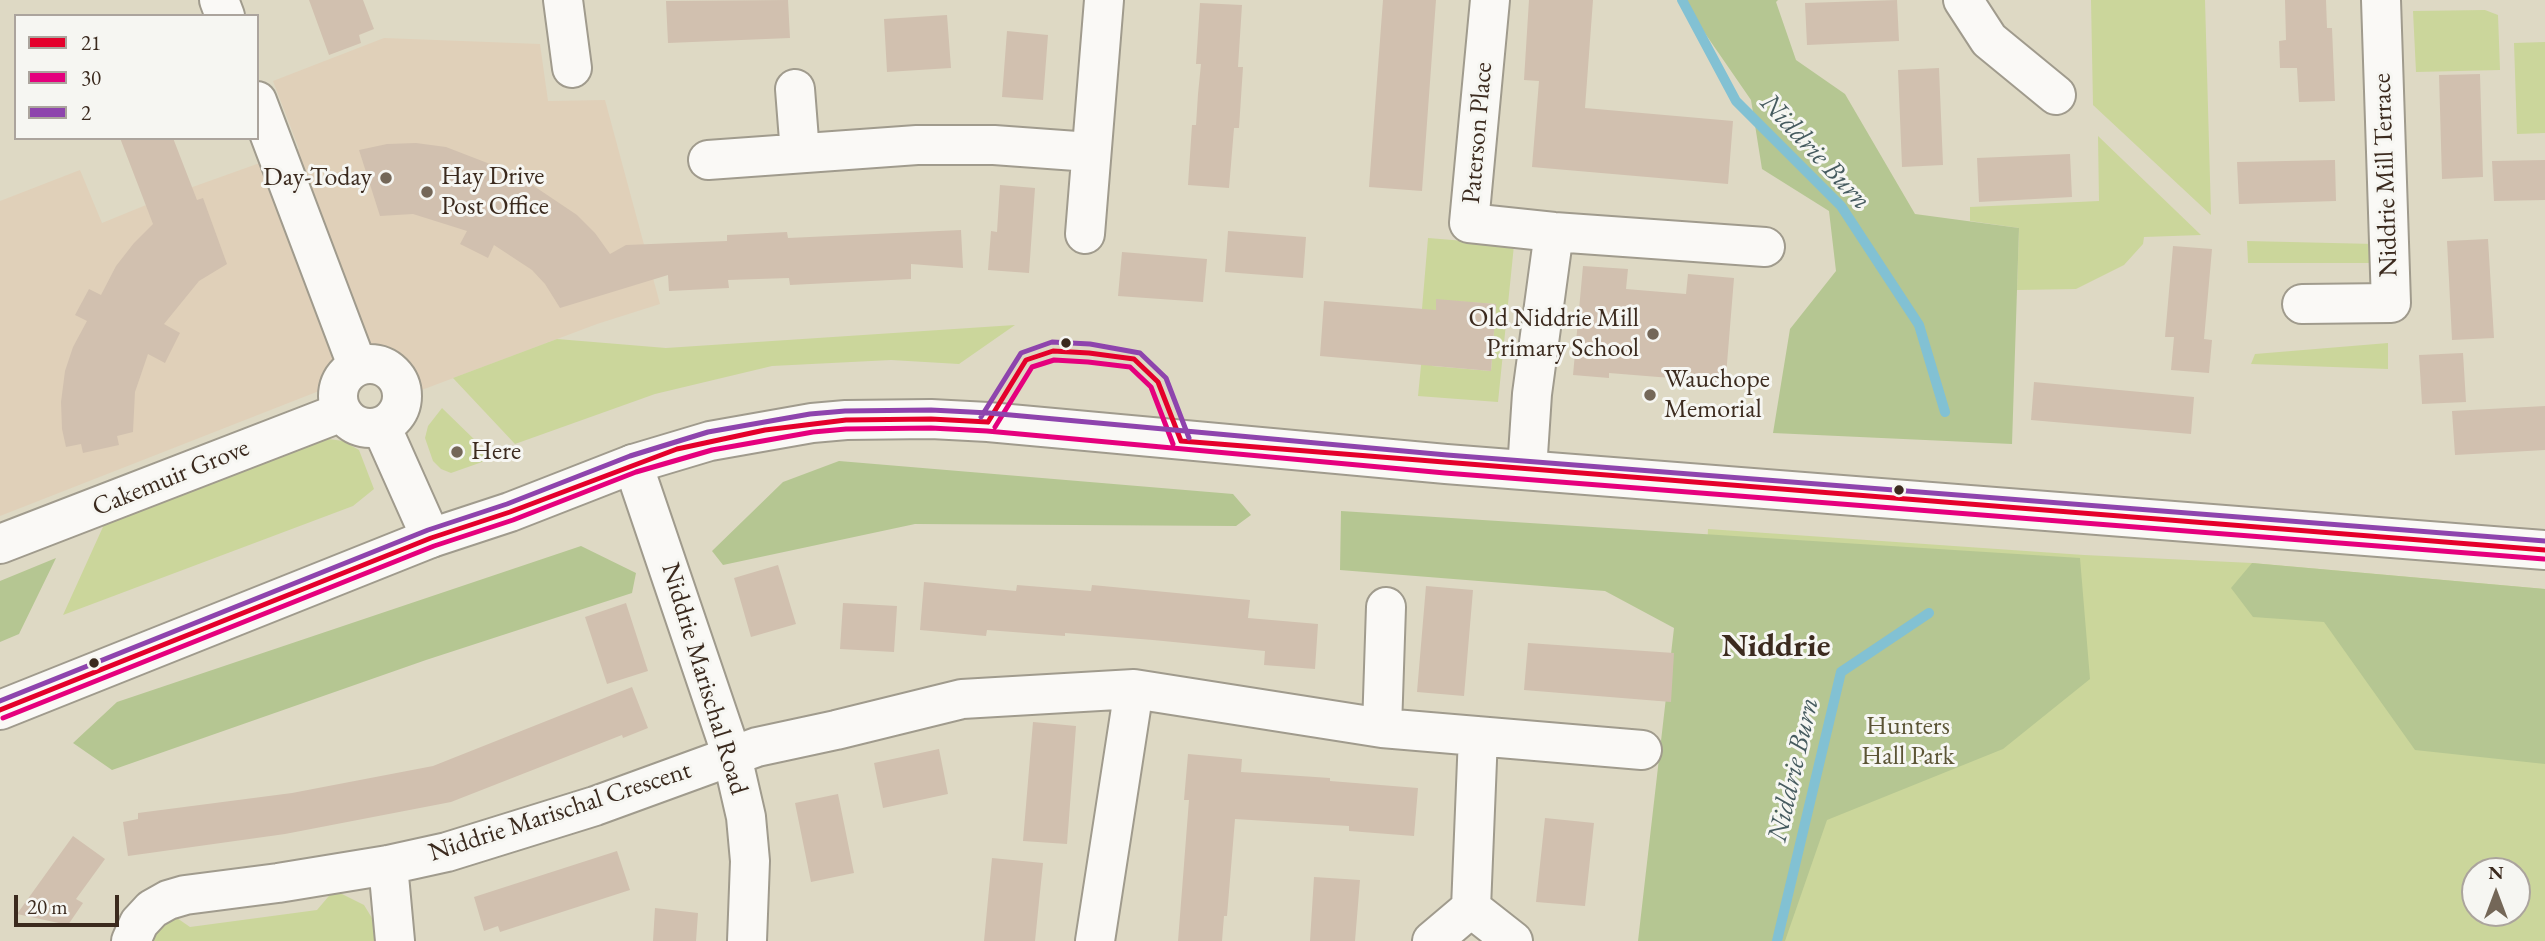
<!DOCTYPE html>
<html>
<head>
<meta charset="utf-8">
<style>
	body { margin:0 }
	#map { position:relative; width:2545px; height:941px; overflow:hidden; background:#ded9c4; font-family:"EB Garamond",serif }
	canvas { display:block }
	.legend { position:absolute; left:14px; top:14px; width:245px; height:126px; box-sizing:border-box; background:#f6f6f2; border:2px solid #aba49d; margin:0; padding:9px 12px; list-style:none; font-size:21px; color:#3b2a1e }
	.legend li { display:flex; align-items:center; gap:14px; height:35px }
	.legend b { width:35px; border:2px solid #aba49d }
	.north { position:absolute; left:2461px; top:857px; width:70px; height:70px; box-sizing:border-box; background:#f6f6f2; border:2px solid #aba49d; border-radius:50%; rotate:0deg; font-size:19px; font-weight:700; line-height:28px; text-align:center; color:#3b2a1e }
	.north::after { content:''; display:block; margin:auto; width:24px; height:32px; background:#746758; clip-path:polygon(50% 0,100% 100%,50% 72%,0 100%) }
	.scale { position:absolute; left:14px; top:895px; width:105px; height:32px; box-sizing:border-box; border:4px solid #3b2a1e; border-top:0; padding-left:9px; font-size:21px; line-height:24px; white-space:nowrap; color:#3b2a1e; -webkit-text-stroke:5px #f6f6f2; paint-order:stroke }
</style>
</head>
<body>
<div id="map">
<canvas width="2545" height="941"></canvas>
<ul class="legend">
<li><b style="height:9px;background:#e4002b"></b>21</li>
<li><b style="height:9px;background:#e5007d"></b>30</li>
<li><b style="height:9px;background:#8e44ad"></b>2</li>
</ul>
<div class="north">N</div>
<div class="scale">20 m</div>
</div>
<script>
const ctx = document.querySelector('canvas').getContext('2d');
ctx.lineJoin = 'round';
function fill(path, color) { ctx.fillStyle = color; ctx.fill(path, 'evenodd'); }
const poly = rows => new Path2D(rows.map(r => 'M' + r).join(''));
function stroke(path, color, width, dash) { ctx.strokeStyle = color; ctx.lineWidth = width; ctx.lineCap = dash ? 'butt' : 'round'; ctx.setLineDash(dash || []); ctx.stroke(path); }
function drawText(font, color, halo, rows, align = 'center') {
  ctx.font = font + ' "EB Garamond",serif'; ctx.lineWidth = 6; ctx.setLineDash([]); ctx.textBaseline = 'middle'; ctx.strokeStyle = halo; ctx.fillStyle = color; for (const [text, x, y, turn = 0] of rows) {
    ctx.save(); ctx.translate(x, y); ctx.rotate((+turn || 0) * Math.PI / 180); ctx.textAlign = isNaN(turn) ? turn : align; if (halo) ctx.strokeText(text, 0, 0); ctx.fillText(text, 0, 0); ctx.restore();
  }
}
fill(poly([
	[384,38,540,44,548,101,605,100,660,304,597,324,411,394,398,365,390,358,377,352,363,351,344,356,327,371,319,391,0,516,0,201,80,170,102,223,173,194,299,149,273,81]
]), '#e0d0b9');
fill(poly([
	[2091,0,2205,0,2211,215,2093,105],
	[2485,10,2498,15,2500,70,2416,72,2413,11],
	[2545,42,2545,133,2517,134,2514,43],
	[2098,136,2201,235,2144,237,2143,244,2124,265,2076,289,2017,290,2019,228,1970,221,1970,207,2099,201],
	[1428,238,1514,245,1498,402,1418,396,1422,356,1418,356],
	[1437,300,1496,304,1491,371,1432,366],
	[2247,241,2375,244,2375,263,2248,263],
	[1015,325,959,364,891,360,772,366,655,394,515,444,453,378,557,339,666,348],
	[2388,343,2388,369,2251,364,2255,354],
	[442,408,479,444,485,461,451,473,441,469,433,461,425,438,428,426],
	[322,438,343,441,359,450,374,489,353,506,63,615,107,518],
	[1708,529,2084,555,2252,563,2545,589,2545,941,1668,941,1697,786],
	[2475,871,2517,871,2517,913,2475,913],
	[334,890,364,905,375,923,377,941,150,941,153,933,174,916,190,927,317,910]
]), '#cbd69b');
fill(poly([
	[1682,0,1778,0,1776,2,1796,60,1845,94,1915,214,2019,228,2012,444,1773,433,1790,329,1836,271,1829,211,1762,169,1751,100],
	[839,461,1233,494,1251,515,1236,526,915,524,723,565,712,551,783,482],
	[1341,511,2080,558,2090,679,2003,749,1827,820,1785,941,1638,941,1674,628,1605,591,1340,570],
	[581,546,636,573,632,593,426,660,112,770,73,743,117,702],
	[56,558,19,634,0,642,0,581],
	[2252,563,2545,589,2545,764,2415,750,2324,622,2253,617,2231,588]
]), '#b5c692');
stroke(poly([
	[1682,0,1736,101,1841,206,1919,325,1945,412],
	[1777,941,1841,672,1929,613]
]), '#82c1d3', 10);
fill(poly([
	[309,0,363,0,374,29,359,35,361,43,329,55],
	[788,0,790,38,668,43,666,1],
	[1383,0,1436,0,1422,191,1369,187],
	[1529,0,1593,0,1585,108,1733,121,1728,184,1532,167,1539,81,1524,80],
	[1897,0,1899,41,1807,45,1805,3],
	[2285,0,2326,0,2327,28,2332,28,2335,101,2299,102,2297,68,2280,68,2279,41,2286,40],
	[1200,3,1242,5,1238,67,1243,67,1239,128,1234,128,1229,188,1188,185,1192,125,1196,125,1198,94,1201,64,1196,64],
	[947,15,951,68,887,72,884,19],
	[1007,31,1048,35,1043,100,1002,97],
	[1939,68,1943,165,1902,167,1898,70],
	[2480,74,2483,177,2442,179,2439,75],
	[120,138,173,138,197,200,203,198,227,264,199,281,164,324,180,333,165,363,148,354,135,392,133,432,117,436,119,445,83,453,81,444,66,447,62,429,61,402,65,371,73,347,87,321,75,315,89,289,101,295,116,266,134,243,153,224],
	[416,143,446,147,503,169,504,166,577,215,595,233,610,254,626,245,727,241,727,235,787,232,788,238,961,230,963,268,911,264,911,279,790,285,789,278,728,280,729,288,669,291,668,275,560,308,545,284,532,270,494,245,488,258,460,244,467,231,413,214,380,216,359,150,387,144],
	[2070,154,2072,197,1979,202,1977,158],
	[2335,160,2336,201,2239,204,2237,162],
	[2545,160,2545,200,2494,201,2492,161],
	[1000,185,1035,188,1029,273,988,270,991,231,997,232],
	[1228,231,1306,237,1303,278,1225,272],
	[2488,239,2494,338,2452,340,2447,241],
	[2173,246,2212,249,2204,339,2212,340,2209,373,2171,370,2174,337,2165,337],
	[1122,252,1207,259,1203,302,1118,296],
	[1583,266,1628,269,1626,289,1686,294,1688,274,1734,278,1725,388,1682,385,1683,379,1609,373,1609,378,1573,375],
	[1436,299,1496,304,1491,371,1320,356,1324,301,1436,310],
	[2463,353,2466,402,2422,404,2419,355],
	[2034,382,2194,397,2191,434,2031,420],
	[2545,406,2545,450,2455,455,2452,411],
	[778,565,796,624,751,637,734,578],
	[924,582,1016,591,1017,585,1091,591,1092,585,1250,600,1248,618,1318,624,1315,669,1264,665,1265,651,1153,640,1065,633,1065,636,987,630,986,636,920,630],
	[1426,586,1473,590,1464,696,1417,692],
	[626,603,648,671,607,684,585,617],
	[843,603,897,606,894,652,840,649],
	[1528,643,1674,653,1671,702,1524,690],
	[632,687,648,728,623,738,622,735,451,802,285,834,128,856,123,822,138,819,138,813,292,793,433,766],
	[1033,722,1076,726,1067,844,1023,841],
	[939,749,948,794,883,808,874,763],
	[1188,754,1242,759,1241,772,1330,778,1330,781,1418,788,1414,836,1349,831,1349,826,1235,819,1227,916,1224,916,1222,941,1178,941,1189,800,1184,800],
	[838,794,854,873,811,882,795,803],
	[1545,818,1594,823,1585,906,1536,902],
	[73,836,105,859,76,899,83,903,68,925,17,914],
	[617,851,630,890,500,932,498,926,484,931,474,897],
	[992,858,1043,863,1035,941,984,941],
	[1314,877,1360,880,1355,941,1310,941],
	[655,908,698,913,696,941,653,941]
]), '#d1c0af');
const minor = poly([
	[219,0,225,16],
	[563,0,572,68],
	[1490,0,1469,223,1554,232,1765,247],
	[1963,0,1989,40,2056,95],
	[795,89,800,153],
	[257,101,357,365],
	[708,160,917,145,994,145,1090,152],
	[1085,234,1104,0],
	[2302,304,2391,303,2381,0],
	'338 396a32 32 0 1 1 64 0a32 32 0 1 1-64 0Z',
	[381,426,431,538],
	[633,464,732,756,746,817,750,861,747,941],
	[1527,470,1532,394,1554,232],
	[0,544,342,412],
	[1382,728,1386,607],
	[388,865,395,941],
	[1471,908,1513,941],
	[131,941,139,923,152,909,168,900,185,895,278,883,388,865,447,852,595,806,757,747,836,730,962,699,1134,689,1382,728,1642,750],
	[1095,941,1134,689],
	[1432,941,1471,908,1478,736]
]);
const major = poly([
	[0,710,431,538,510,512,633,464,710,441,812,423,846,420,931,419,988,422,1446,464,2545,550]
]);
stroke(minor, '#a09b8d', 42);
stroke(major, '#a09b8d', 42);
stroke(minor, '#faf9f6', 38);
stroke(major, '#faf9f6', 38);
stroke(poly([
	[988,422,1026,360,1053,351,1089,353,1134,359,1158,382,1181,441],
	[1181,441,2545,550],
	[0,710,431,538,510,512,677,449,765,430,846,420,931,419,988,422]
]), '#e4002b', 5);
stroke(poly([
	[995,427,1032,367,1054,360,1088,362,1130,367,1151,387,1173,444],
	[3,718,434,546,513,520,636,472,712,450,813,432,846,429,931,428,987,431,1445,473,2544,559]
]), '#e5007d', 5);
stroke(poly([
	[981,417,1021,353,1052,342,1090,344,1140,353,1166,378,1189,438],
	[0,701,428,530,507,504,630,456,708,432,810,414,845,411,931,410,989,413,1447,455,2545,541]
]), '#8e44ad', 5);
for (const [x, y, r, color] of [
	[386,178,7,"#746758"],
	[427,192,7,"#746758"],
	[1653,334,7,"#746758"],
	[1066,343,6,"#3b2a1e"],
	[1650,395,7,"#746758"],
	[457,452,7,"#746758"],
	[1899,490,6,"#3b2a1e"],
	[94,663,6,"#3b2a1e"]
]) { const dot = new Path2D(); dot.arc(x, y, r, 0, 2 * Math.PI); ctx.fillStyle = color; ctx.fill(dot); stroke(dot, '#f6f6f2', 2.5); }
drawText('26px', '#3b2a1e', '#f6f6f2', [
	["Paterson Place",1478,133,-85],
	["Niddrie Mill Terrace",2386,175,-92],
	["Cakemuir Grove",171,478,-22],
	["Niddrie Marischal Road",704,679,73],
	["Niddrie Marischal Crescent",560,812,-18]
]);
drawText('26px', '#3b2a1e', '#f6f6f2', [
	["Hay Drive",441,177],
	["Post Office",441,207],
	["Day-Today",372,178,"right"],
	["Old Niddrie Mill",1639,319,"right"],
	["Primary School",1639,349,"right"],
	["Wauchope",1664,380],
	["Memorial",1664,410],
	["Here",471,452]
], 'left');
drawText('26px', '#5b5435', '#f6f6f2', [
	["Hunters",1908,727],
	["Hall Park",1908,757]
]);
drawText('italic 28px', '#465b5f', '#f6f6f2', [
	["Niddrie Burn",1815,152,47],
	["Niddrie Burn",1794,770,-77]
]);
drawText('bold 33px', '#3b2a1e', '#f6f6f2', [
	["Niddrie",1776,647]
]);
</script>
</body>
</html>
